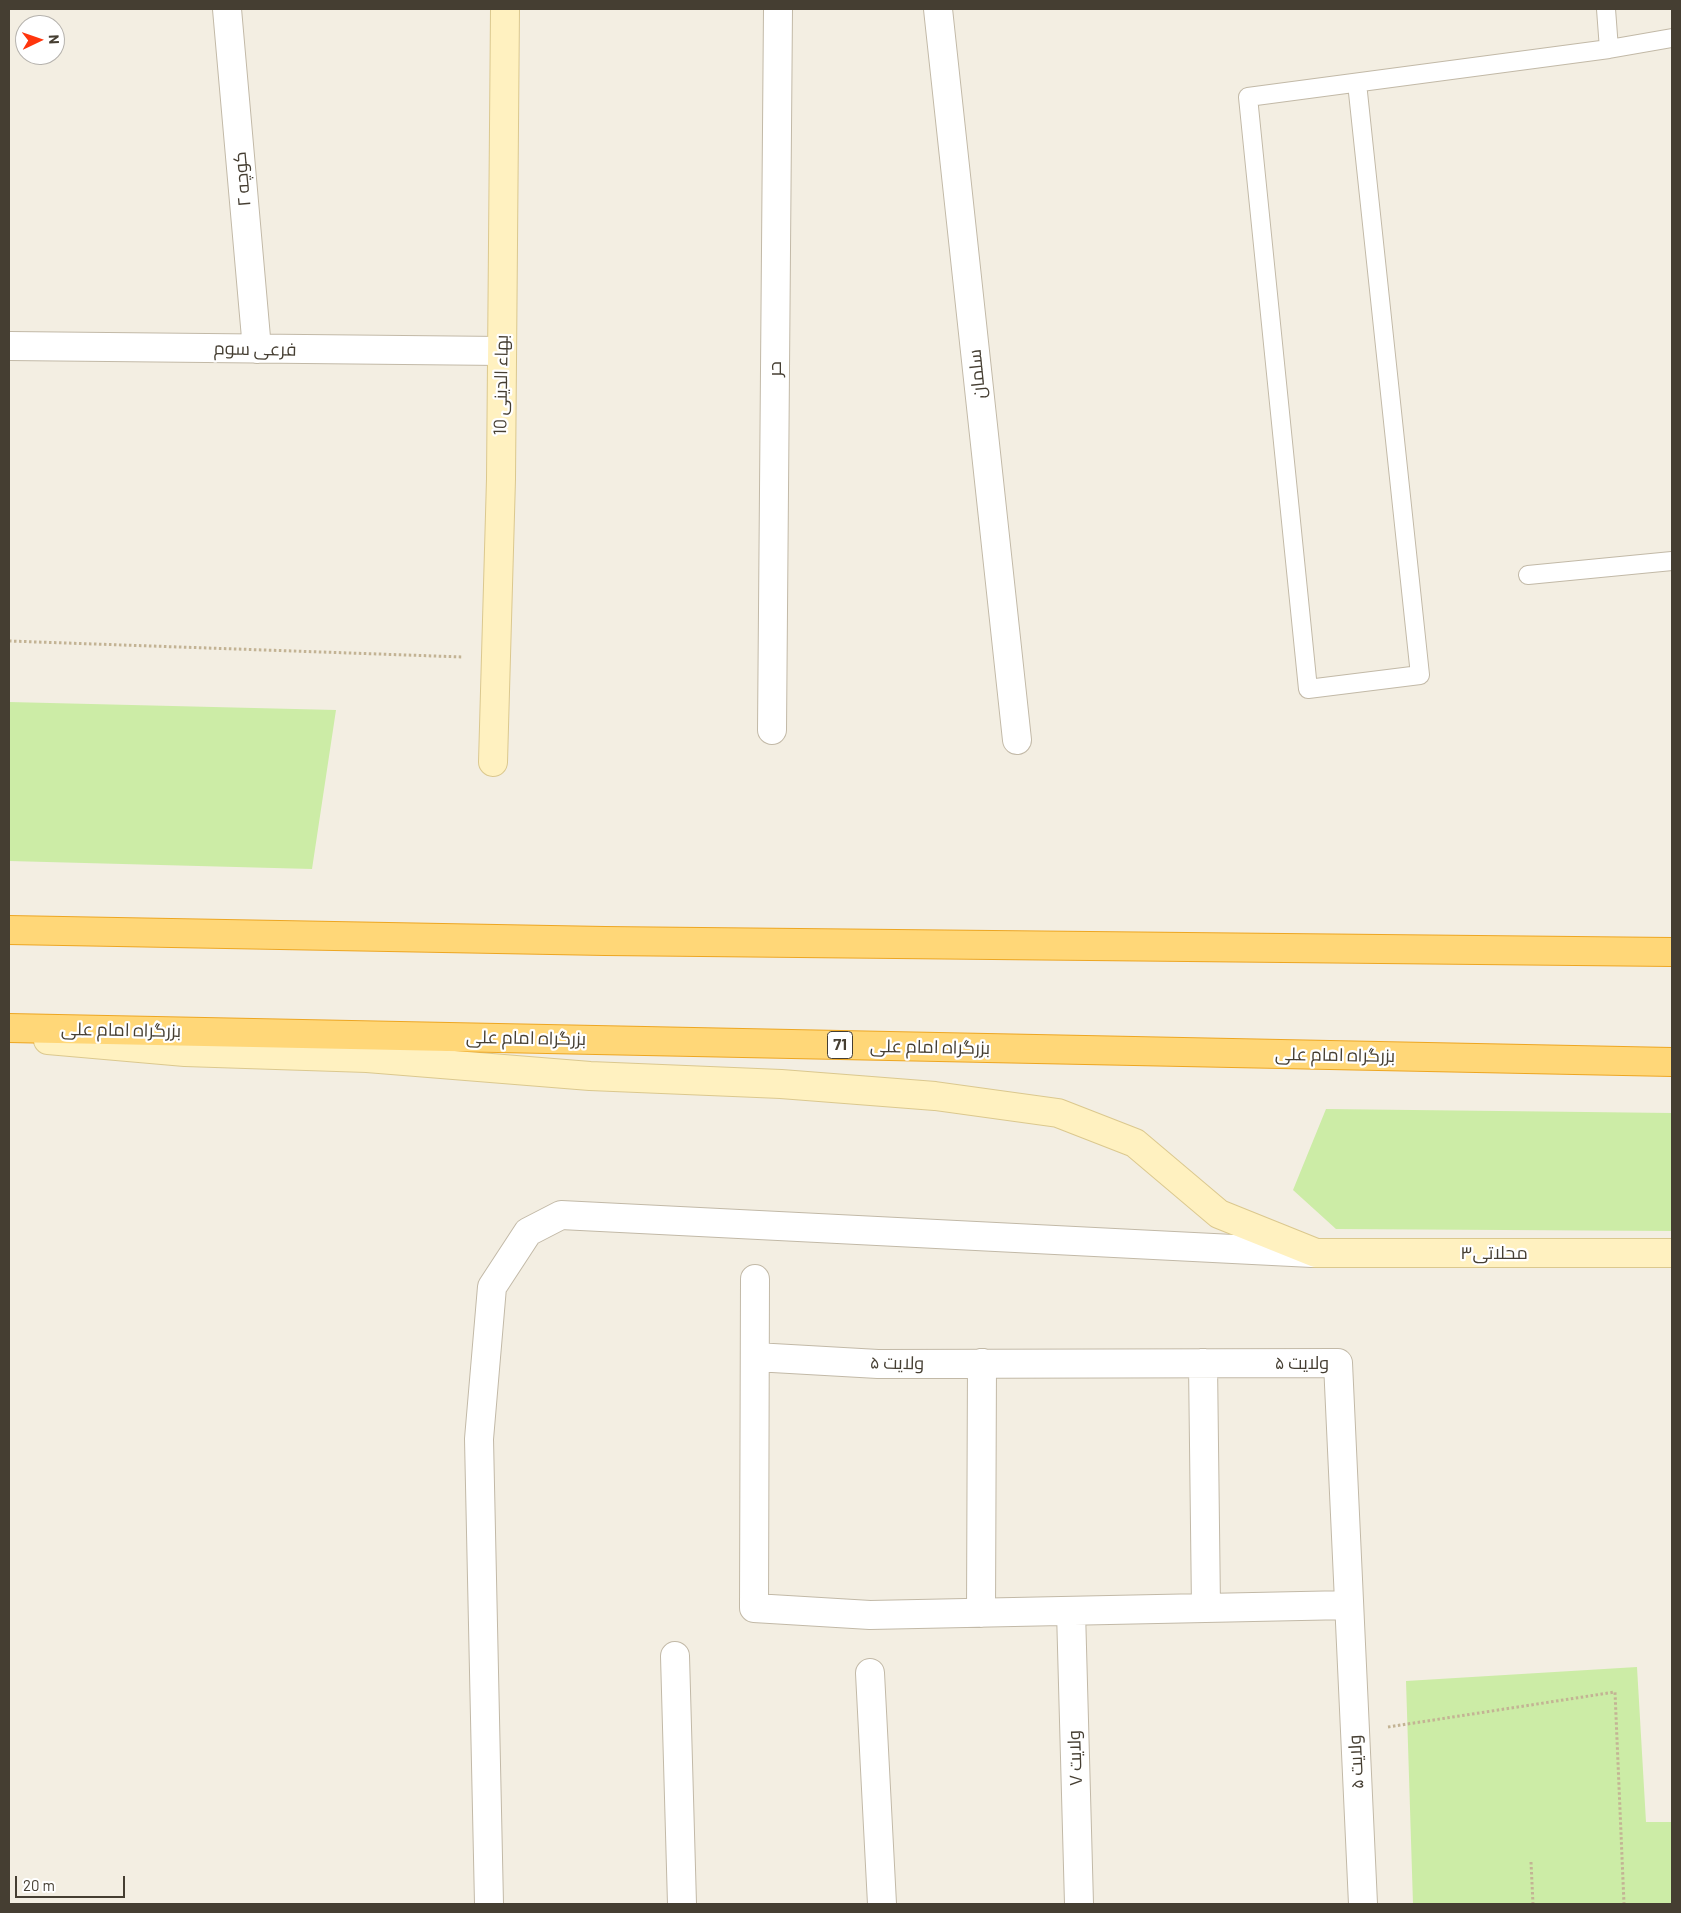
<!DOCTYPE html>
<html>
<head>
<meta charset="utf-8">
<style>
	body { margin:0 }
	#map { position:relative; width:1681px; height:1913px; overflow:hidden; background:#f3eee2; font-family:Barlow,sans-serif }
	canvas { display:block }
	.frame { position:absolute; inset:0; border:10px solid #453e32; pointer-events:none }
	.north { position:absolute; left:15px; top:15px; width:50px; height:50px; box-sizing:border-box; background:#fff; border:1px solid #b5b2ad; border-radius:50%; rotate:87deg; font-size:14px; font-weight:700; line-height:20px; text-align:center; color:#453e32 }
	.north::after { content:''; display:block; margin:auto; width:18px; height:22px; background:#ff350d; clip-path:polygon(50% 0,100% 100%,50% 72%,0 100%) }
	.scale { position:absolute; left:15px; top:1876px; width:110px; height:22px; box-sizing:border-box; border:2px solid #453e32; border-top:0; padding-left:6px; font-size:15px; line-height:18px; white-space:nowrap; color:#453e32; -webkit-text-stroke:4px #fff; paint-order:stroke }
</style>
</head>
<body>
<div id="map">
<canvas width="1681" height="1913"></canvas>
<div class="frame"></div>
<div class="north">N</div>
<div class="scale">20 m</div>
</div>
<script>
const ctx = document.querySelector('canvas').getContext('2d');
ctx.lineJoin = 'round';
function fill(path, color) { ctx.fillStyle = color; ctx.fill(path, 'evenodd'); }
const poly = rows => new Path2D(rows.map(r => 'M' + r).join(''));
function stroke(path, color, width, dash) { ctx.strokeStyle = color; ctx.lineWidth = width; ctx.lineCap = dash ? 'butt' : 'round'; ctx.setLineDash(dash || []); ctx.stroke(path); }
function drawText(font, color, halo, rows, align = 'center') {
  ctx.font = font + ' Barlow,Cairo,sans-serif'; ctx.lineWidth = 4.5; ctx.setLineDash([]); ctx.textBaseline = 'middle'; ctx.strokeStyle = halo; ctx.fillStyle = color; for (const [text, x, y, turn = 0] of rows) {
    ctx.save(); ctx.translate(x, y); ctx.rotate((+turn || 0) * Math.PI / 180); ctx.textAlign = isNaN(turn) ? turn : align; if (halo) ctx.strokeText(text, 0, 0); ctx.fillText(text, 0, 0); ctx.restore();
  }
}
fill(poly([
	[9,702,336,710,312,869,9,861],
	[1326,1109,1672,1113,1672,1231,1336,1229,1293,1190],
	[1637,1667,1646,1822,1672,1822,1672,1904,1413,1904,1406,1681]
]), '#cceca6');
const service = poly([
	[1606,9,1609,49],
	[1357,83,1420,675,1308,689,1248,97,1609,49,1672,38],
	[1528,575,1672,561]
]);
const minor = poly([
	[227,9,257,349],
	[938,9,1017,740],
	[9,346,502,351],
	[772,730,778,9],
	[755,1279,754,1608,870,1615,1349,1605],
	[755,1357,878,1364,1338,1363,1363,1904],
	[1203,1363,1206,1608],
	[1071,1611,1079,1904],
	[981,1613,982,1363],
	[675,1656,682,1904],
	[870,1673,882,1904],
	[489,1904,479,1439,492,1287,528,1232,561,1215,1312,1253]
]);
const secondary = poly([
	[493,762,501,479,505,9],
	[48,1040,185,1052,367,1058,590,1076,781,1084,935,1096,1058,1113,1135,1143,1219,1214,1316,1253,1672,1253]
]);
const trunk = poly([
	[9,930,605,941,1672,952],
	[9,1028,1672,1062]
]);
stroke(service, '#c2b9a7', 20);
stroke(minor, '#c2b9a7', 30);
stroke(secondary, '#dbc88e', 30);
stroke(trunk, '#eda622', 30);
stroke(poly([
	[9,641,463,657],
	[1388,1727,1615,1692,1624,1904],
	[1531,1862,1533,1904]
]), '#c3b394', 3, [2.5, 2.5]);
stroke(service, '#fff', 18);
stroke(minor, '#fff', 28);
stroke(secondary, '#fff1c0', 28);
stroke(trunk, '#ffd778', 28);
for (const [x, y, w] of [
	[840,1045,25]
]) { const box = new Path2D(); box.roundRect(x - w / 2, y - 13.5, w, 27, 4); ctx.fillStyle = '#fff'; ctx.fill(box); stroke(box, '#453e32', 1); }
drawText('bold 16px', '#453e32', null, [
	["71",840,1045]
]);
drawText('18px', '#453e32', '#fff', [
	["کوچه ۲",242,179,-95],
	["فرعی سوم",255,349,1],
	["حر",775,369,-90],
	["سلمان",977,374,-96],
	["بهاء الدینی 10",501,385,-89],
	["بزرگراه امام علی",121,1030,1],
	["بزرگراه امام علی",526,1038,1],
	["بزرگراه امام علی",930,1047,1],
	["بزرگراه امام علی",1335,1055,1],
	["محلاتی۳",1494,1253],
	["ولایت ۵",897,1363,1],
	["ولایت ۵",1302,1363],
	["ولایت ۷",1075,1758,-92],
	["ولایت ۵",1356,1762,-93]
]);
</script>
</body>
</html>
